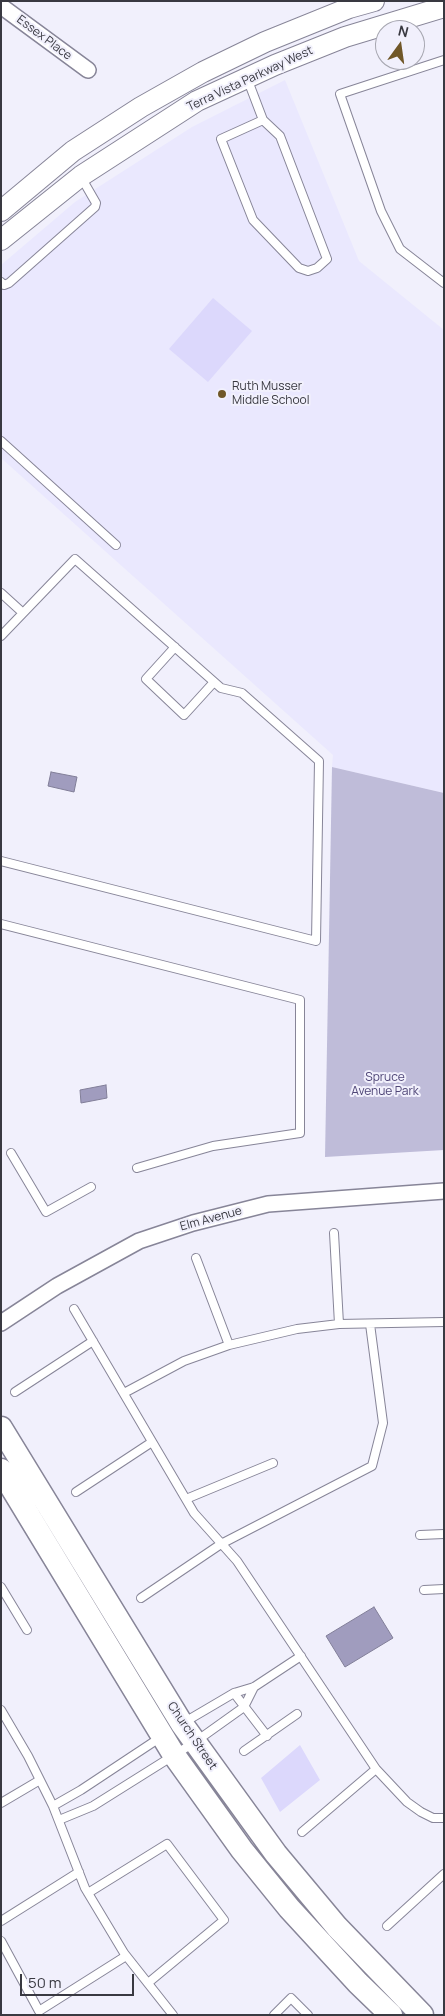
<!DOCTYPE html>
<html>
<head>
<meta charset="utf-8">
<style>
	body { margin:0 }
	#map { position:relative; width:445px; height:2016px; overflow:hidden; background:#f1f0fc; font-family:Manrope,sans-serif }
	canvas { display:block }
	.frame { position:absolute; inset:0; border:2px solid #393941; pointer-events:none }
	.north { position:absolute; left:375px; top:20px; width:50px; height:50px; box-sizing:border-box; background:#f1f0fc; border:1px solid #a7a7b1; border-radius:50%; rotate:14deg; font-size:14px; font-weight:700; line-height:20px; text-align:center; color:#393941 }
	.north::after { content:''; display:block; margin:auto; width:18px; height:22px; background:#705728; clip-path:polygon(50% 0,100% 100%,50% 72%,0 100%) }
	.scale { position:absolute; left:20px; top:1974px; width:114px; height:22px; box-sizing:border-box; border:2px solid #393941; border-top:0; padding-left:6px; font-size:15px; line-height:18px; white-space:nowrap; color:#393941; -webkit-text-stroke:4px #f1f0fc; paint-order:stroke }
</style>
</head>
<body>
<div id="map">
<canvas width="445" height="2016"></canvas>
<div class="frame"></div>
<div class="north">N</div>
<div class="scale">50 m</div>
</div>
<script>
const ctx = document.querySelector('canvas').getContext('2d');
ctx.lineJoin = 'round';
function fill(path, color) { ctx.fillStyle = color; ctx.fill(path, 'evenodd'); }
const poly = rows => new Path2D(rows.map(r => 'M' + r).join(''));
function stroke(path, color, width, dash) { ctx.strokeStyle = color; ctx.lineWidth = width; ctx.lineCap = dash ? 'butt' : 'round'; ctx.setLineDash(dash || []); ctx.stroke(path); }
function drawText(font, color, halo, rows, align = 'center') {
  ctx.font = font + ' Manrope,sans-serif'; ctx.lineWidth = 4; ctx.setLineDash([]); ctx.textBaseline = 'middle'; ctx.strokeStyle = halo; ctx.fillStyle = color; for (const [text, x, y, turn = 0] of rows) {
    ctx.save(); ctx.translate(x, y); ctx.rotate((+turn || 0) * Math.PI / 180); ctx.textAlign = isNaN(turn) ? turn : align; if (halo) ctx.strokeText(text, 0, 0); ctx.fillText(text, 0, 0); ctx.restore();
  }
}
fill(poly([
	[285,80,359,261,444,330,444,793,332,767,333,755,1,458,1,265,75,202,192,127]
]), '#eae8fe');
fill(poly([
	[332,767,444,793,444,1150,325,1157]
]), '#bfbcd9');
const water = poly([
	[51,772,77,777,74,792,48,786,51,772],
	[106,1085,107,1098,81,1103,80,1090,106,1085],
	[374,1607,393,1638,345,1667,326,1636,374,1607]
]);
fill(water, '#a09cbe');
stroke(water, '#817e98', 1);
fill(poly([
	[213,298,252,331,208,382,169,349],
	[300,1745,320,1780,280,1812,261,1778]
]), '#dcd8fc');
const service = poly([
	[444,60,340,94,381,211,400,249,444,283],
	[247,78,263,120],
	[263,120,280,136,327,259,317,268,308,271,299,268,253,220,221,139,263,120],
	[1,282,4,285,9,283,95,207,96,203,81,177],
	[1,441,116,545],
	[1,593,23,613],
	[1,636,75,559,221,688,242,693,319,761,316,941,1,861],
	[175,647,146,679,184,715,214,682],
	[1,924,300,1000,300,1133,213,1146,137,1168],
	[11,1153,46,1212,91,1187],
	[334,1233,339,1324],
	[196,1258,229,1345],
	[74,1309,194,1513,237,1561,376,1769,407,1802,421,1812,433,1818,444,1818],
	[15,1392,93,1341],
	[124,1393,184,1361,229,1345,297,1329,339,1324,444,1322],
	[76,1492,152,1442],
	[186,1499,273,1463],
	[420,1535,444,1534],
	[1,1587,27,1630],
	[424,1590,444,1589],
	[141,1598,221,1544,372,1466,383,1423,370,1324],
	[234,1693,267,1736],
	[1,1710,28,1756,53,1806,85,1888,124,1953,173,2015],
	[183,1723,234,1693,254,1687,301,1656],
	[244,1751,297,1714],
	[1,1803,40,1780],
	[53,1806,81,1790,161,1737],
	[59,1820,93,1806,195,1742,244,1707,254,1687],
	[302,1832,376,1769],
	[88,1893,167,1844,224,1920,148,1983],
	[1,1921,79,1872],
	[387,1926,444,1874],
	[1,1941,39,2011,126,1956],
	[274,2015,291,1998,308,2015]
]);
const minor = poly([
	[1,6,88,70],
	[1,1323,57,1286,139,1241,193,1223,268,1204,444,1191]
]);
const tertiary = poly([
	[1,211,73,151,141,107,203,72,265,42,349,8,374,1],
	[1,240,81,176,197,101,275,65,345,37,444,7]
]);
const secondary = poly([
	[1,1428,182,1724,242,1807,276,1854,337,1927,422,2015],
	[1,1470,174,1755,242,1850,289,1908,358,1983,391,2015]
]);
stroke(service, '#878598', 10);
stroke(minor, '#878598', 18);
stroke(tertiary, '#878598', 22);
stroke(secondary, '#878598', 25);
stroke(service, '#fff', 8);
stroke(minor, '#fff', 15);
stroke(tertiary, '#fff', 20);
stroke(secondary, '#fff', 22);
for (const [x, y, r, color] of [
	[222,394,5,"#705728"]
]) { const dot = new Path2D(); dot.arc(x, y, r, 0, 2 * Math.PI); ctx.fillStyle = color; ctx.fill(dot); stroke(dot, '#f1f0fc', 2); }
drawText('12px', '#393941', '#f1f0fc', [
	["Essex Place",44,38,37],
	["Terra Vista Parkway West",250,79,-25],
	["Elm Avenue",211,1219,-15],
	["Church Street",192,1736,56]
]);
drawText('12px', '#393941', '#f1f0fc', [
	["Ruth Musser",232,387],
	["Middle School",232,401]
], 'left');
drawText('12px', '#4e4576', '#f1f0fc', [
	["Spruce",385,1078],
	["Avenue Park",385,1092]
]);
</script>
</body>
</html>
